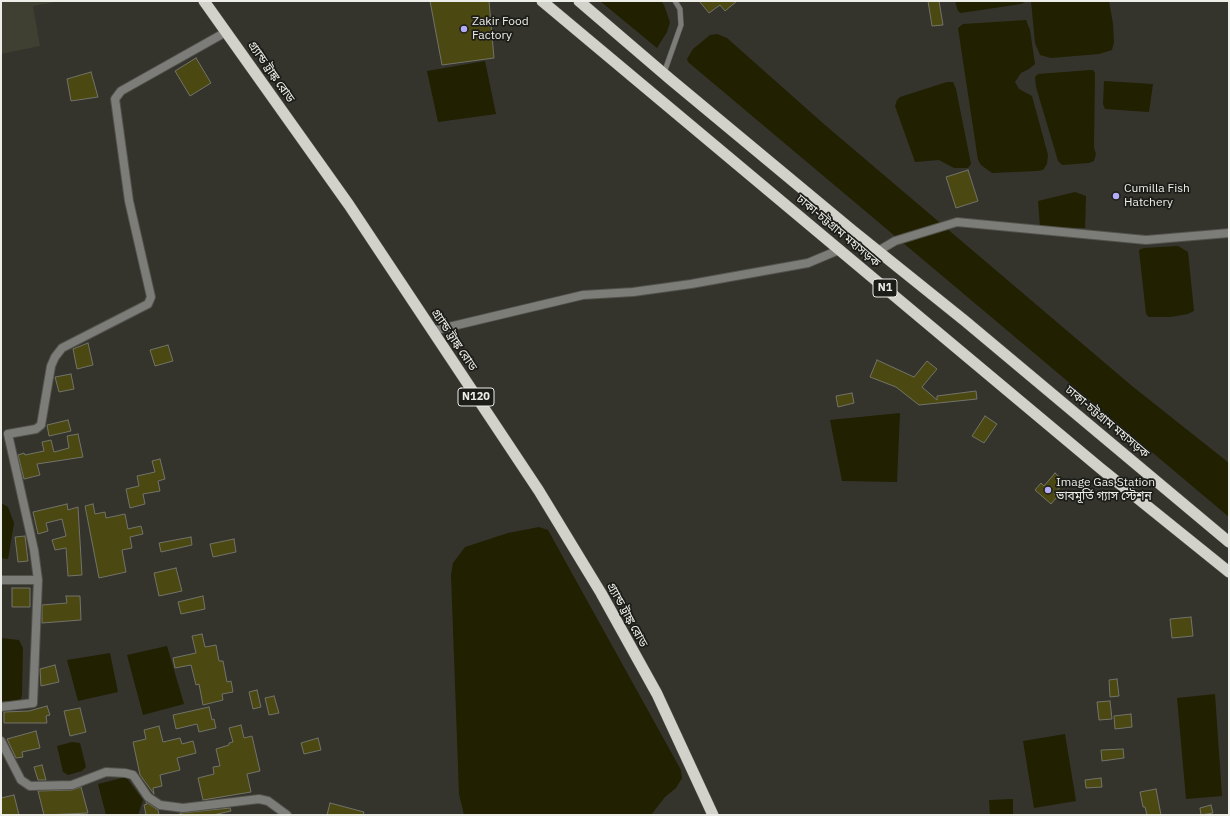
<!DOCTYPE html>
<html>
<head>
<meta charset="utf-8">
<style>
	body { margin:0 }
	#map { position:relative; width:1230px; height:816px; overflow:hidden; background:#34342d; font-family:"IBM Plex Sans",sans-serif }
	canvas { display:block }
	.frame { position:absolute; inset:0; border:2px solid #eeeee9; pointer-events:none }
</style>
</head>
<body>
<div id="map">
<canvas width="1230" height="816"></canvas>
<div class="frame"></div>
</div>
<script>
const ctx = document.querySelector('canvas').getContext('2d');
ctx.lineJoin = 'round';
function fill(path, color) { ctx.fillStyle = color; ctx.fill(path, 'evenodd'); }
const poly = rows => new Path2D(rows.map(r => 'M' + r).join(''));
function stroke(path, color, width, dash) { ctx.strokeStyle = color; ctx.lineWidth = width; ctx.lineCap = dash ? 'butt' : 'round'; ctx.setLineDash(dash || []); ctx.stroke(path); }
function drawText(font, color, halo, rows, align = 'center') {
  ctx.font = font + ' "IBM Plex Sans","Noto Sans Bengali",sans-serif'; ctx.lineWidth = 3.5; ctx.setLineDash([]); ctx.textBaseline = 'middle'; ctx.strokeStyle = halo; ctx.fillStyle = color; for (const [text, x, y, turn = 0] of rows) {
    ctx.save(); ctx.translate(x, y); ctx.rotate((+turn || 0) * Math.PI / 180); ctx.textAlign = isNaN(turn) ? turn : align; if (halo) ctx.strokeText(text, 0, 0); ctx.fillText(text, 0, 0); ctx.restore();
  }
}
fill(poly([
	[1,1,62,1,33,6,40,46,1,54]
]), '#3f3f32');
fill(poly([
	[600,1,661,1,664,5,670,22,667,32,657,48],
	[955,1,1025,1,1025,2,1021,4,961,13,958,11],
	[1031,1,1109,1,1113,24,1114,42,1112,50,1099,54,1051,58,1040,55,1035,43],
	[1026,20,1030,30,1035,64,1029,69,1021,73,1015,82,1019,89,1032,96,1048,155,1047,164,1043,170,1037,171,992,173,981,165,978,160,958,28,963,24],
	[717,34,727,38,825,125,1132,386,1229,463,1229,517,688,62,687,59,693,49,710,35],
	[485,61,496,114,438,122,427,71],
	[1090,70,1093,70,1095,73,1094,148,1096,154,1094,161,1089,163,1062,165,1058,161,1036,87,1035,77,1038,74],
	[1104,81,1153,84,1149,112,1105,109,1103,104],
	[947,82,953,82,956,89,971,164,968,168,954,168,939,160,915,162,895,106,897,100,900,97],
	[1075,192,1086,196,1085,228,1040,227,1038,201],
	[1178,246,1188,252,1194,311,1188,314,1170,317,1149,317,1146,314,1139,250,1144,248],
	[900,413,897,482,842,481,830,420],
	[1,503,8,507,14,523,8,559,1,558],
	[539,527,548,530,681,770,682,778,676,788,665,797,651,815,464,815,459,794,451,575,453,563,465,547,508,533],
	[1,638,19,640,23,648,22,695,21,699,16,701,1,701],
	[167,646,184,704,143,715,127,655],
	[110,653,118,692,78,701,67,660],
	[1215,694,1222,796,1186,799,1177,698],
	[1065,734,1076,801,1034,808,1023,741],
	[72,742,80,743,86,767,82,771,68,775,63,772,57,746],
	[126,777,143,800,138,815,106,815,98,784],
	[1013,799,1013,815,990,815,989,800]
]), '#212000');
const building = poly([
	[430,1,489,1,494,58,442,65,430,1],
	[699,1,737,1,725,11,720,5,709,13,699,1],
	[928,1,939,1,943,25,932,26,928,1],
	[196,58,211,83,190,96,175,71,196,58],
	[91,72,98,97,71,101,67,79,91,72],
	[968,170,978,201,956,208,946,177,968,170],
	[88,343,93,365,77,369,73,349,88,343],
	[168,345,173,361,155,366,150,350,168,345],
	[877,360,914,377,927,361,937,369,922,387,937,400,937,396,976,391,977,399,919,405,896,387,870,377,877,360],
	[71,374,74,389,59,392,55,377,71,374],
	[852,393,854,403,838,407,836,396,852,393],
	[985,416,997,424,984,443,972,436,985,416],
	[68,420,71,431,49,436,47,425,68,420],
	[78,434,83,457,37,464,40,475,24,479,18,455,24,453,25,455,44,451,42,442,51,440,54,452,69,448,67,436,78,434],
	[160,459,165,479,158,481,160,491,143,494,145,504,130,508,126,489,139,486,137,476,155,472,152,461,160,459],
	[1055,473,1065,482,1054,494,1057,497,1051,504,1035,490,1041,483,1044,486,1055,473],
	[67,504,68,510,78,507,82,575,68,576,66,548,55,550,52,540,66,536,62,519,46,523,48,531,38,534,33,512,67,504],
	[93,504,95,514,105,512,106,518,125,514,128,529,141,526,143,534,130,537,132,548,122,550,126,572,99,578,85,506,93,504],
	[25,536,28,561,18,562,15,537,25,536],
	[191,537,192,545,161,552,159,543,191,537],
	[234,539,236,552,213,557,210,544,234,539],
	[176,568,182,591,159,596,154,573,176,568],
	[12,588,30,588,30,607,12,607,12,588],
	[66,596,80,596,81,620,42,623,42,605,67,603,66,596],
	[203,596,205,609,181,614,178,602,203,596],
	[1191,617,1193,636,1172,638,1170,619,1191,617],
	[202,634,205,647,216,645,219,661,223,661,227,682,231,681,233,692,222,694,223,700,203,705,199,684,196,685,191,665,175,668,173,658,196,653,192,636,202,634],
	[55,665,59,682,41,686,40,669,55,665],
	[1117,679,1119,696,1110,697,1109,680,1117,679],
	[257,690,261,707,253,709,249,692,257,690],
	[274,696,279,713,269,715,265,698,274,696],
	[1110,701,1112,719,1099,720,1097,702,1110,701],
	[47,706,50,715,46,716,47,723,4,723,4,712,29,711,47,706],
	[209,707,212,720,214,719,216,728,199,732,197,724,176,729,173,715,209,707],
	[80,708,86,732,70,736,64,711,80,708],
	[1131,714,1132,727,1115,729,1114,716,1131,714],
	[241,725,244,738,252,736,260,771,247,774,251,792,203,800,198,778,214,774,213,767,220,766,216,749,229,745,229,743,233,742,229,728,241,725],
	[159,726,163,742,180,738,182,744,193,741,196,753,177,758,180,770,160,775,162,786,153,788,154,794,140,775,133,742,146,739,144,730,159,726],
	[36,731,40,748,22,752,23,757,16,758,7,739,36,731],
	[318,738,321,750,304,754,301,743,318,738],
	[1123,749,1124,758,1102,761,1101,750,1123,749],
	[42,765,46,780,38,780,34,767,42,765],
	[1101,778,1102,787,1086,788,1085,780,1101,778],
	[81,787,88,813,44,815,38,791,72,790,81,787],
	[1156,789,1161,815,1147,815,1145,807,1143,807,1140,792,1156,789],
	[14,795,19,815,1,815,1,798,14,795],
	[146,802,158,810,159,815,146,815,144,805,147,804,146,802],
	[330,803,364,812,363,815,327,815,330,803],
	[1211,805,1213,813,1201,815,1200,808,1211,805],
	[230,808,231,811,213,815,181,815,180,813,230,808]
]);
fill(building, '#4b4911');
stroke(building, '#72736a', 1);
const service = poly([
	[664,73,681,25,680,9,675,1]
]);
const minor = poly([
	[878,251,895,241,957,222,1146,240,1229,233],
	[432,331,583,295,633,292,691,284,808,263,839,250],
	[1,580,38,580,34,550,8,434,36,429,41,425,51,366,55,357,62,348,148,304,151,297,129,201,115,99,121,91,226,32],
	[1,707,33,703,38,580],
	[1,741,21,780,30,786,72,785,106,772,125,773,133,775,148,797,160,805,183,808,259,799,268,801,287,815]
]);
const trunk = poly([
	[204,1,349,205,539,491,601,593,657,694,713,815],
	[542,1,1100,468,1229,572],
	[579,1,670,79,853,231,965,321,1229,542]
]);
stroke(service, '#52524b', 6);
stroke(minor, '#52524b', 10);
stroke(trunk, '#52524b', 12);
stroke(service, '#7c7c78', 5);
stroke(minor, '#7c7c78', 8);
stroke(trunk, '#d2d2ca', 11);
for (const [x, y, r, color] of [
	[464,29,4,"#b3adf9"],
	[1116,196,4,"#b3adf9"],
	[1048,490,4,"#b3adf9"]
]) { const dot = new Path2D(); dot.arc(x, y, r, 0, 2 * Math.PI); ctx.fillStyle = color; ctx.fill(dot); stroke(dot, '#1c1c18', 1.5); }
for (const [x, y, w] of [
	[885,288,24],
	[476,397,36]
]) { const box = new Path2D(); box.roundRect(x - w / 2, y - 9, w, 18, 3); ctx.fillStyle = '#1c1c18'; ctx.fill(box); stroke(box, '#eeeee9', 1); }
drawText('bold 11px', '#eeeee9', null, [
	["N1",885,288],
	["N120",476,397]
]);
drawText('12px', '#eeeee9', '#1c1c18', [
	["Zakir Food",472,22],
	["Factory",472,36],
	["Cumilla Fish",1124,189],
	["Hatchery",1124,203],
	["Image Gas Station",1056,483],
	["ভাবমূর্তি গ্যাস স্টেশন",1056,497]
], 'left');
drawText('12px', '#eeeee9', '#1c1c18', [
	["গ্র্যান্ড ট্রাঙ্ক রোড",271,72,55],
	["ঢাকা-চট্টগ্রাম মহাসড়ক",838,231,40],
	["গ্র্যান্ড ট্রাঙ্ক রোড",454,340,56],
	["ঢাকা-চট্টগ্রাম মহাসড়ক",1107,422,40],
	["গ্র্যান্ড ট্রাঙ্ক রোড",627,615,61]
]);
</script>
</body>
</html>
